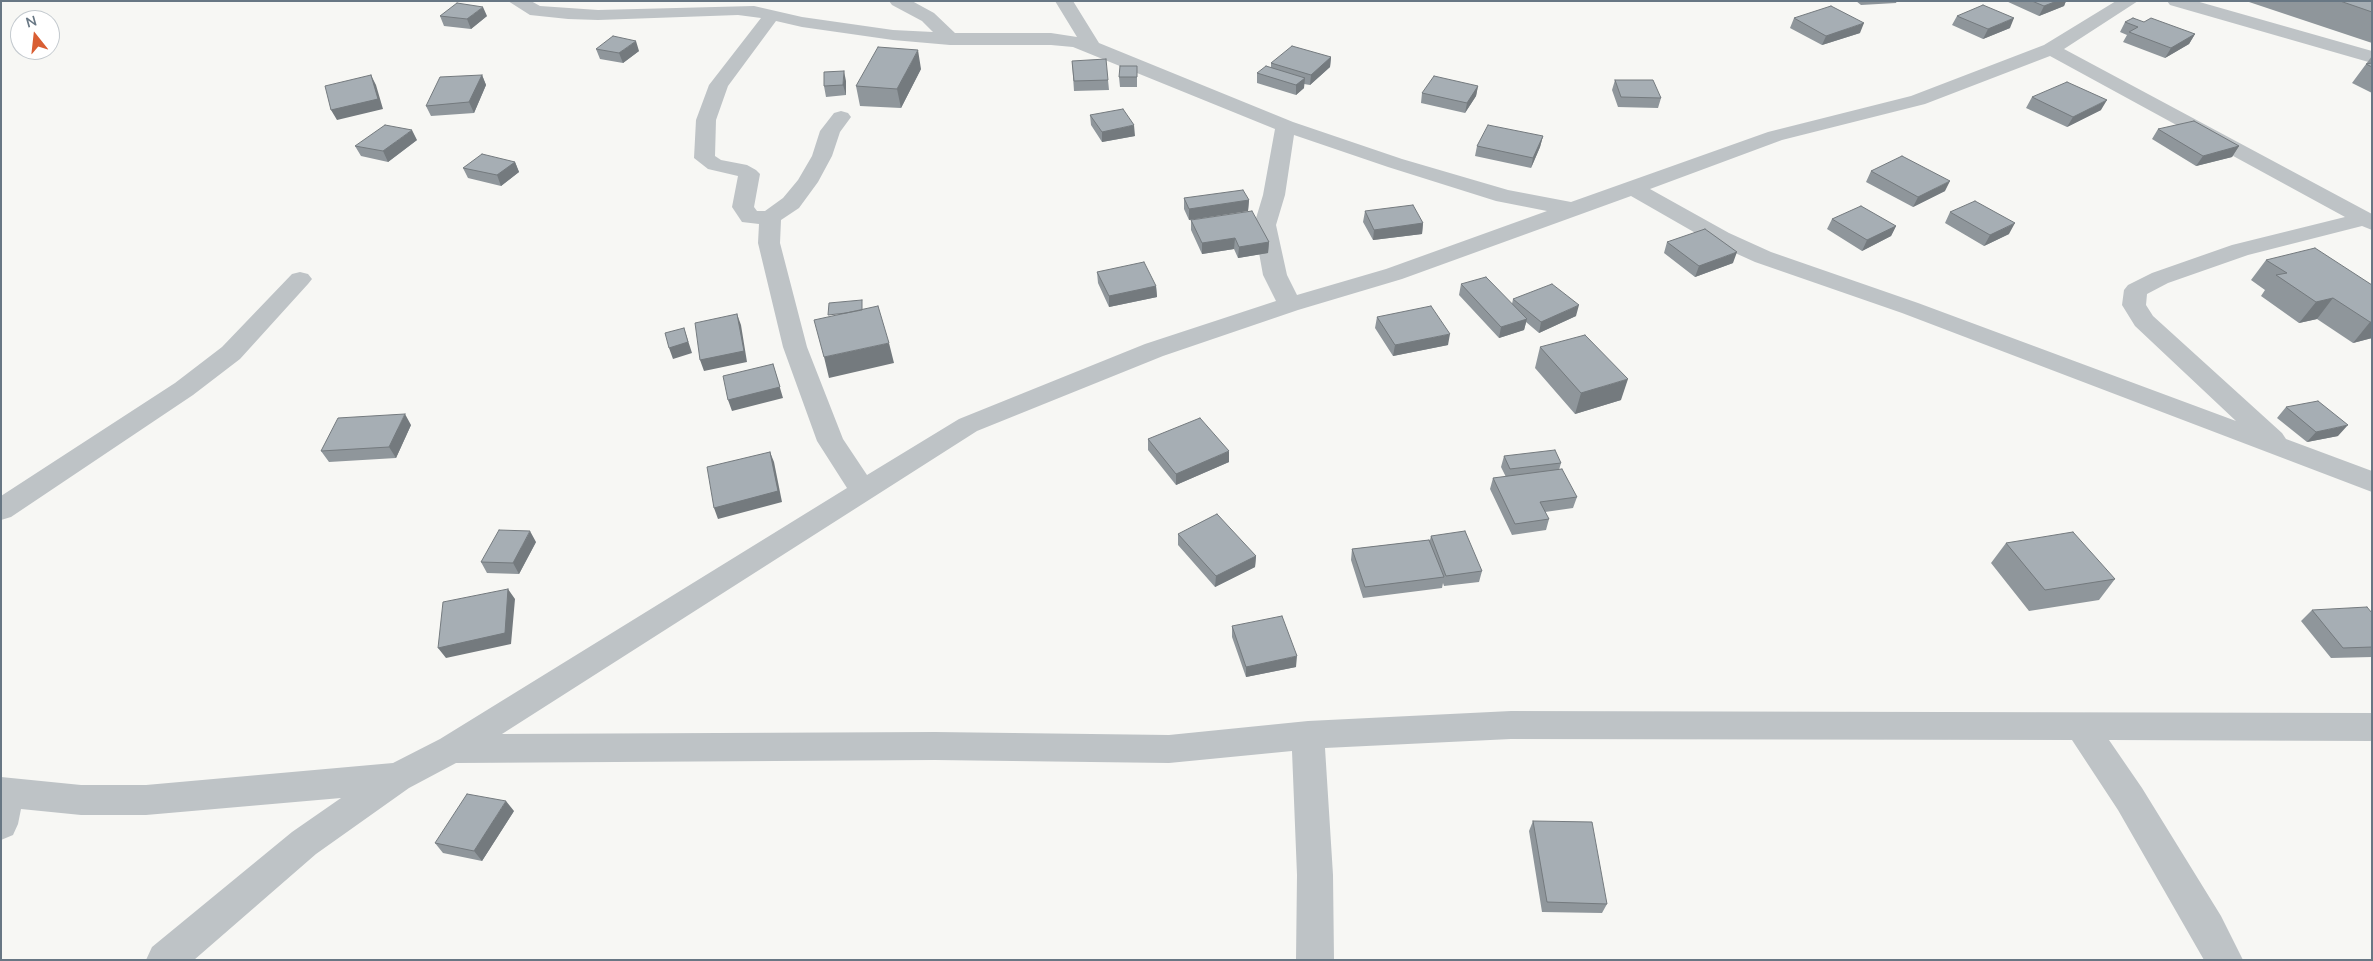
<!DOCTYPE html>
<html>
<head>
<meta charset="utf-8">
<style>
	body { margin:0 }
	#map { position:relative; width:2373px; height:961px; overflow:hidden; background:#f7f7f4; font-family:Mulish,sans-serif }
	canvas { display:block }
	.frame { position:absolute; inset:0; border:2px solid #687784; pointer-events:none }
	.north { position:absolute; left:10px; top:10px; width:50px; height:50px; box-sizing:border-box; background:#fff; border:1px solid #c3c9ce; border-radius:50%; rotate:344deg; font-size:14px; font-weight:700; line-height:20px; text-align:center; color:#687784 }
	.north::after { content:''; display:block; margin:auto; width:18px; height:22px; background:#d95e33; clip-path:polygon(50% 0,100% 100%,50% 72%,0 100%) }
</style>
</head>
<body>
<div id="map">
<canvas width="2373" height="961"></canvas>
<div class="frame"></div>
<div class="north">N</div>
</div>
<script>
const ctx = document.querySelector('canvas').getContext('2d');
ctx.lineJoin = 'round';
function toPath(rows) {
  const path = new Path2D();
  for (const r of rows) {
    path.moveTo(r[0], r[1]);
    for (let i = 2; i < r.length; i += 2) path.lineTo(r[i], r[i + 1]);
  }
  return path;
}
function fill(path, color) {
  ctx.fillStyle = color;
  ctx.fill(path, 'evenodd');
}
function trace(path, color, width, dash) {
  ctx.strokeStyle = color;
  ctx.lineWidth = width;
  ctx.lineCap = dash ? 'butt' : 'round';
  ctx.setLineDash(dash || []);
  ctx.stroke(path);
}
fill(toPath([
	[508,1,531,1,540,6,598,10,754,6,802,17,893,30,933,32,922,21,892,5,889,1,912,1,934,13,955,33,1051,33,1077,37,1055,1,1073,1,1099,43,1293,122,1402,159,1508,190,1571,202,1768,132,1911,96,2044,45,2116,1,2138,1,2064,49,2372,214,2372,230,2362,226,2248,255,2168,283,2147,294,2146,305,2153,316,2282,433,2286,439,2372,471,2372,492,1902,313,1755,262,1713,243,1631,196,1402,279,1298,310,1163,356,977,431,502,734,935,732,1169,735,1308,721,1511,711,2372,713,2372,741,2109,740,2142,788,2221,916,2243,960,2204,960,2118,810,2072,740,1511,739,1325,748,1333,875,1334,960,1296,960,1297,875,1292,751,1169,763,935,760,456,763,409,788,316,854,194,960,146,960,152,947,292,832,341,798,146,815,81,815,21,809,18,824,13,835,1,840,1,777,81,785,146,785,393,763,440,739,847,488,817,441,783,347,758,243,759,224,742,222,732,207,738,176,708,169,694,158,696,120,709,85,761,18,738,15,598,20,568,19,530,15,508,1],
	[776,21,802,27,893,40,950,45,1051,45,1073,47,1275,129,1263,195,1254,225,1263,275,1276,301,1145,344,959,419,867,475,843,439,807,347,780,243,781,220,799,208,818,182,832,156,840,132,851,117,848,113,841,111,834,113,820,131,812,156,798,180,783,198,765,211,757,211,754,207,760,174,756,170,747,165,721,160,715,156,716,120,728,86,776,21],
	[2050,56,2345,217,2232,245,2152,273,2128,285,2124,290,2122,305,2135,326,2236,421,1918,303,1771,252,1729,233,1650,189,1782,140,1925,104,2050,56],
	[1294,135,1388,167,1496,201,1547,211,1386,269,1297,295,1287,275,1276,225,1285,195,1294,135],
	[2167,1,2196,1,2372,51,2372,63,2170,5,2167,1],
	[300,272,308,274,312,279,308,284,240,359,193,395,11,517,1,520,1,496,175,383,222,347,292,274,300,272]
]), '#bec3c6');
fill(toPath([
	[1856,1,1897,1,1896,3,1861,5],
	[2006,1,2066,1,2064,6,2039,16],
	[2246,1,2372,1,2372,43],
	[440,16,487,16,471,29,444,26],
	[1957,16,2010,28,1983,39,1952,25],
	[1794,18,1860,33,1822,45,1790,28],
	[2125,22,2144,22,2195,34,2189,44,2165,58,2123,42,2127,35,2120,32],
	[596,49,639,51,623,63,600,59],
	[2372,56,2372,93,2352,83],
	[1331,57,1330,67,1310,85,1304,84,1304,88,1296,95,1257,83,1257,73,1271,67,1271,63],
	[1072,61,1108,80,1109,90,1074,91],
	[1137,66,1137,87,1120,87,1119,77],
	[921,69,901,108,860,106,856,86],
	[482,75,486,85,474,113,431,116,426,106],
	[1615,80,1661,98,1658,108,1618,107,1612,90],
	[846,81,846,95,826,97,824,86],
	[1478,86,1476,96,1465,113,1421,103,1422,93],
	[2032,97,2101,110,2067,127,2026,108],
	[1090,115,1135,136,1102,142,1091,125],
	[2158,129,2239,146,2232,157,2196,166,2152,139],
	[1543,136,1540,147,1531,168,1475,156,1477,146],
	[417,140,388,162,361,156,355,146],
	[515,162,519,172,501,186,468,178,463,168],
	[1871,171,1945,191,1913,207,1866,182],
	[1184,198,1249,200,1248,211,1189,220,1184,209],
	[1365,211,1423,223,1422,234,1373,240,1363,222],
	[1950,212,2009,234,1984,246,1945,223],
	[1832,219,1896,226,1891,236,1862,251,1827,229],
	[1191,220,1269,242,1268,253,1238,258,1234,249,1202,254,1191,230],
	[1667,242,1733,263,1695,277,1664,253],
	[2266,260,2372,285,2372,338,2353,343,2317,319,2299,323,2261,296,2265,290,2251,280],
	[1097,272,1156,286,1157,297,1109,307,1098,283],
	[1461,284,1512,304,1513,299,1576,316,1539,333,1526,322,1524,330,1499,338,1459,295],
	[1377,317,1448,345,1393,356,1375,328],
	[1540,347,1621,400,1575,414,1535,368],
	[2286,407,2338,436,2307,442,2277,418],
	[411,425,396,458,329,462,321,451],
	[1148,439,1229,462,1176,485,1148,450],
	[1504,456,1561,463,1559,470,1577,497,1573,508,1545,512,1549,519,1546,530,1512,535,1490,489,1493,478,1506,477,1501,467],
	[1178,534,1256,556,1255,567,1215,587,1178,545],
	[1431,536,1482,571,1479,582,1444,586,1443,583,1442,588,1363,598,1351,560,1352,549,1430,540],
	[536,542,519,574,487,573,481,562],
	[2006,543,2115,579,2099,600,2029,611,1991,563],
	[2312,610,2372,613,2372,657,2331,658,2301,621],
	[1232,626,1296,667,1246,677,1232,637],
	[514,811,482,861,443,853,435,843],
	[1533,821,1607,904,1602,913,1542,912,1529,831]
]), '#8f969b');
fill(toPath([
	[2057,1,2066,1,2064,6,2039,16,2044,6],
	[483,7,487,16,471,29,467,19],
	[2014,18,2010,28,1983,39,1988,29],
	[1864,23,1860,33,1822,45,1826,36],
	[2195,34,2189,44,2165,58,2171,48],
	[636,41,639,51,623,63,619,53],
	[918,50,921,69,901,108,897,89],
	[1331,57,1330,67,1310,85,1311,75],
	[844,71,846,81,846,95,843,85],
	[371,75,376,85,383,109,337,120,331,110],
	[482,75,486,85,474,113,469,102],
	[1305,78,1304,88,1296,95,1296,85],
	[1478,86,1476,96,1465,113,1467,103],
	[2107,100,2101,110,2067,127,2073,117],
	[1134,125,1135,136,1102,142,1102,132],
	[412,130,417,140,388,162,383,151],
	[1543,136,1540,147,1531,168,1533,158],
	[2239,146,2232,157,2196,166,2203,156],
	[515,162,519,172,501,186,497,175],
	[1950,181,1945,191,1913,207,1918,197],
	[1249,200,1248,211,1189,220,1189,209],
	[1423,223,1422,234,1373,240,1374,230],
	[2015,223,2009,234,1984,246,1990,235],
	[1896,226,1891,236,1862,251,1867,240],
	[1235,238,1234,249,1202,254,1202,243],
	[1269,242,1268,253,1238,258,1239,247],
	[1737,252,1733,263,1695,277,1699,266],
	[1156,286,1157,297,1109,307,1109,296],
	[2333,298,2317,319,2299,323,2316,302],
	[1579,305,1576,316,1539,333,1541,322],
	[737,314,741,325,747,362,704,371,700,360],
	[1527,319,1524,330,1499,338,1501,327],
	[2370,322,2372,322,2372,338,2353,343],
	[684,328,692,353,673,359,669,348],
	[1450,334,1448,345,1393,356,1395,345],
	[889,343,894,363,829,378,824,357],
	[773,364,783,398,732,411,728,400],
	[1628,379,1621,400,1575,414,1581,393],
	[405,414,411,425,396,458,389,447],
	[2348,425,2338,436,2307,442,2316,432],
	[1229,451,1229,462,1176,485,1176,474],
	[770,452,774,462,782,502,718,519,714,508],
	[530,531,536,542,519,574,513,563],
	[1256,556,1255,567,1215,587,1216,576],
	[508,589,515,599,511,644,446,658,438,648],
	[1297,656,1296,667,1246,677,1246,667],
	[506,801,514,811,482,861,474,851]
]), '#747a7e');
const building = toPath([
	[2032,1,2057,1,2044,6,2032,1],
	[2340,1,2372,1,2372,12,2340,1],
	[457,3,483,7,467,19,440,16,457,3],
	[1983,5,2014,18,1988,29,1957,16,1983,5],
	[1831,6,1864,23,1826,36,1794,18,1831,6],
	[2133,18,2144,22,2151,18,2195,34,2171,48,2129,32,2138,27,2125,22,2133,18],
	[613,36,636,41,619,53,596,49,613,36],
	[1292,46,1331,57,1311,75,1271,63,1292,46],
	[878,47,918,50,897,89,856,86,878,47],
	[1106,59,1108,80,1074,81,1072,61,1106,59],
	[2372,63,2372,67,2366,64,2372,63],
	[1120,66,1137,66,1137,77,1119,77,1120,66],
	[1266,66,1305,78,1296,85,1257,73,1266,66],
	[844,71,843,85,824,86,824,72,844,71],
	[371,75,378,99,331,110,325,86,371,75],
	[482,75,469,102,426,106,440,77,482,75],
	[1434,76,1478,86,1467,103,1422,93,1434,76],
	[1615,80,1653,80,1661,98,1621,97,1615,80],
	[2067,82,2107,100,2073,117,2032,97,2067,82],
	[1123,109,1134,125,1102,132,1090,115,1123,109],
	[2194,121,2239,146,2203,156,2158,129,2194,121],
	[385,125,412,130,383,151,355,146,385,125],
	[1488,125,1543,136,1533,158,1477,146,1488,125],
	[482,154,515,162,497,175,463,168,482,154],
	[1902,156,1950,181,1918,197,1871,171,1902,156],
	[1243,190,1249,200,1189,209,1184,198,1243,190],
	[1975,201,2015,223,1990,235,1950,212,1975,201],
	[1413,205,1423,223,1374,230,1365,211,1413,205],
	[1861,206,1896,226,1867,240,1832,219,1861,206],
	[1252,211,1269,242,1239,247,1235,238,1202,243,1191,220,1252,211],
	[1705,229,1737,252,1699,266,1667,242,1705,229],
	[2315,248,2372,285,2372,322,2370,322,2333,298,2316,302,2276,275,2287,273,2266,260,2315,248],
	[1144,262,1156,286,1109,296,1097,272,1144,262],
	[1486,277,1527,319,1501,327,1461,284,1486,277],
	[1552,284,1579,305,1541,322,1513,299,1552,284],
	[862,300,862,310,846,313,828,315,829,303,862,300],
	[878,306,889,343,824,357,814,320,878,306],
	[1431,306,1450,334,1395,345,1377,317,1431,306],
	[737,314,744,351,700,360,695,323,737,314],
	[684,328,688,342,669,348,665,333,684,328],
	[1585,335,1628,379,1581,393,1540,347,1585,335],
	[773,364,780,387,728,400,723,376,773,364],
	[2318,401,2348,425,2316,432,2286,407,2318,401],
	[405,414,389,447,321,451,338,418,405,414],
	[1200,418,1229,451,1176,474,1148,439,1200,418],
	[1555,450,1561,463,1510,469,1504,456,1555,450],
	[770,452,778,491,714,508,707,467,770,452],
	[1562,469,1577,497,1540,502,1549,519,1515,524,1493,478,1562,469],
	[1217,514,1256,556,1216,576,1178,534,1217,514],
	[499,530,530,531,513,563,481,562,499,530],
	[1465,531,1482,571,1446,576,1431,536,1465,531],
	[2073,532,2115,579,2045,590,2006,543,2073,532],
	[1429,540,1444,577,1365,587,1352,549,1429,540],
	[508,589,505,633,438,648,443,602,508,589],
	[2367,607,2372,613,2372,647,2343,648,2312,610,2367,607],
	[1282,616,1297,656,1246,667,1232,626,1282,616],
	[467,794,506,801,474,851,435,843,467,794],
	[1533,821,1592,822,1607,904,1547,902,1533,821]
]);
fill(building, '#a6aeb4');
trace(building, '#747a7e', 1);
</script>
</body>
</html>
